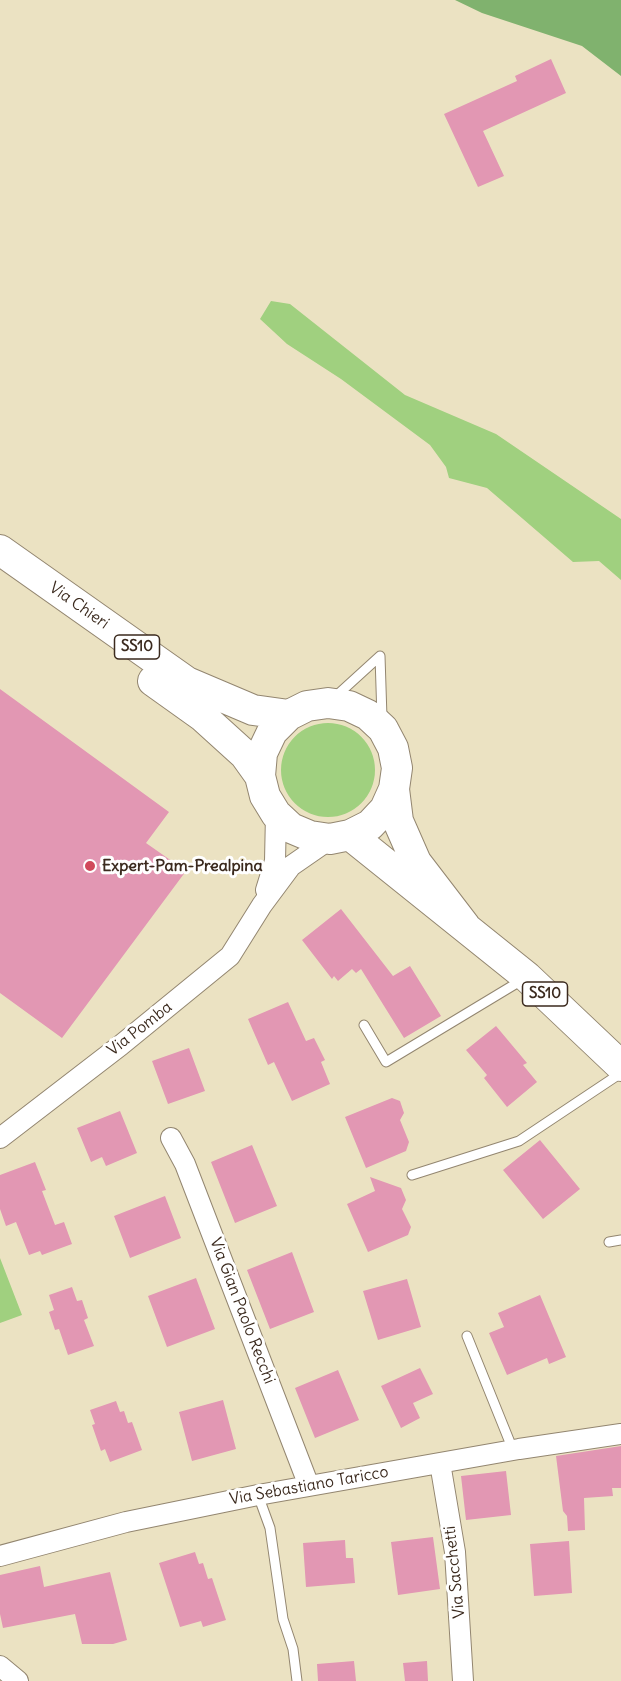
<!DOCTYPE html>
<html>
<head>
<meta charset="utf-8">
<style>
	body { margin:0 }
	canvas { display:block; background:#ebe2c2 }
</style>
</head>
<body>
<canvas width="621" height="1681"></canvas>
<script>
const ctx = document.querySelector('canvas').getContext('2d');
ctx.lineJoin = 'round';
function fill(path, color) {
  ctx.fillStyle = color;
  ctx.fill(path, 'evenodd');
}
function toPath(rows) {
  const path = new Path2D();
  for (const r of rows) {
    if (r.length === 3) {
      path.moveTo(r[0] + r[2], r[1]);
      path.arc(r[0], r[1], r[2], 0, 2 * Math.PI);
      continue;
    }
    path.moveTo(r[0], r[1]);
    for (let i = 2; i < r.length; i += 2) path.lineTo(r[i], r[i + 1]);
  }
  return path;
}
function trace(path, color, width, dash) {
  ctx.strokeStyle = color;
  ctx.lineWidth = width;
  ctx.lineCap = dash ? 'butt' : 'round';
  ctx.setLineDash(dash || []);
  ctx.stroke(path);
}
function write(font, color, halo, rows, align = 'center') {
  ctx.font = font + ' Delius,sans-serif';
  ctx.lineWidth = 6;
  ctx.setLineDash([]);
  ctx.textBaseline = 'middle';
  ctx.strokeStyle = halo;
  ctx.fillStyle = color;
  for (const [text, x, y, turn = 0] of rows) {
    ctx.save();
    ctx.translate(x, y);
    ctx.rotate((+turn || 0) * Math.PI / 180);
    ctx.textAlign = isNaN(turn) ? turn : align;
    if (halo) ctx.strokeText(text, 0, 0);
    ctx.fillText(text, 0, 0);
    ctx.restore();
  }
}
fill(toPath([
	[271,301,290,304,405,395,496,434,621,519,621,580,599,561,573,562,487,488,449,478,446,467,430,445,341,379,287,344,260,319],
	[328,770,47],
	[0,1258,22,1315,0,1323]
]), '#a0d07f');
fill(toPath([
	[455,0,621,0,621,76,582,46,482,13]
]), '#80b26e');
fill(toPath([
	[551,59,566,93,483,131,504,176,478,187,444,114,517,81,515,76],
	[0,689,169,812,146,843,186,871,62,1038,0,993],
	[341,909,393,976,410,966,441,1016,404,1038,361,969,356,973,352,969,338,981,334,976,332,979,302,940],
	[288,1002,306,1041,314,1038,325,1060,321,1062,330,1084,292,1101,274,1062,268,1065,248,1019],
	[496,1026,527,1063,523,1065,537,1082,507,1107,484,1078,487,1075,466,1050],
	[189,1048,205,1091,168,1104,152,1061],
	[392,1098,400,1101,404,1113,400,1120,409,1142,406,1151,366,1168,345,1117],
	[120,1111,137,1153,106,1166,102,1157,91,1162,77,1128],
	[540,1140,580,1189,543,1219,503,1170],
	[252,1145,277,1206,235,1223,211,1162],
	[35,1162,46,1190,42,1191,55,1225,64,1222,72,1244,42,1255,40,1251,29,1255,16,1222,6,1226,0,1209,0,1175],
	[370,1177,401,1188,406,1200,402,1209,411,1227,408,1235,368,1252,347,1204,375,1191],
	[165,1196,181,1238,130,1258,114,1216],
	[292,1252,314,1312,270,1329,247,1270],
	[196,1278,215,1329,167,1347,148,1296],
	[407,1279,421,1327,378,1340,363,1291],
	[72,1287,77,1301,82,1300,88,1318,84,1320,94,1346,68,1355,59,1329,55,1330,49,1312,54,1310,49,1295],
	[540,1295,566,1357,549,1364,547,1358,507,1375,489,1333,504,1327,498,1313],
	[420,1368,433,1394,413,1403,420,1418,401,1428,381,1386],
	[338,1370,359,1420,315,1438,295,1388],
	[223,1400,236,1449,192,1461,179,1412],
	[116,1401,120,1412,124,1411,128,1423,132,1422,142,1450,110,1462,105,1449,101,1451,92,1425,95,1424,90,1410],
	[621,1446,621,1488,612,1488,613,1496,584,1498,585,1530,568,1531,567,1516,563,1511,556,1456],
	[506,1471,511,1515,466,1520,461,1476],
	[433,1537,440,1589,398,1595,391,1542],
	[345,1540,346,1558,353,1558,355,1583,306,1587,303,1543],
	[569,1541,572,1593,534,1596,530,1544],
	[195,1552,199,1564,203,1563,208,1579,212,1578,226,1620,203,1627,201,1621,180,1627,159,1563],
	[40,1566,44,1587,110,1572,127,1640,113,1644,82,1644,75,1614,3,1628,0,1614,0,1575],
	[354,1661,356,1681,318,1681,317,1664],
	[427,1661,428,1681,405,1681,403,1663]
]), '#e297b3');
const lane = toPath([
	[380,656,382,718],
	[335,697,380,656],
	[364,1025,386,1062,522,980],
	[412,1175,519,1141,621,1073],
	[609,1242,621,1240],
	[467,1336,513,1450],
	[258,1495,270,1528,283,1619,293,1649,297,1681]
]);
const street = toPath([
	[266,890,275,861,276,814],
	[0,1138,121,1045,230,956,262,905,291,866,330,839],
	[171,1138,185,1164,309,1486],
	[440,1463,455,1552,463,1681],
	[0,1556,126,1522,258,1495,519,1449,621,1434],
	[0,1666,18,1681]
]);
const primary = toPath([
	[0,550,187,682,253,710,289,715],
	[153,681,202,716,245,755,260,776],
	[394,789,385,809,370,825,350,835,330,839,310,836,291,828,276,814,265,796,260,776,262,753,272,732,289,715,307,706,328,703,349,706,368,715,383,729,393,748,397,768,394,789,398,821,416,862,465,926],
	[350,835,527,977,621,1066]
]);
trace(lane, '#938670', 11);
trace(street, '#938670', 22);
trace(primary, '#938670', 32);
trace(lane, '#fff', 9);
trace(street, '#fff', 20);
trace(primary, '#fff', 30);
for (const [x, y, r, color] of [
	[90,866,6,"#d1495b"]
]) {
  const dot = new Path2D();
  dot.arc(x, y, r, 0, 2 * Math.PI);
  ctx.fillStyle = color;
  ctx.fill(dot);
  trace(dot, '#fff', 2);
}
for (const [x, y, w] of [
	[137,647,45],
	[545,994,45]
]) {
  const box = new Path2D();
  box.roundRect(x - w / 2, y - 12, w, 24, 4.5);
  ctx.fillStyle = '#fff';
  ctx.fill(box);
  trace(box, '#3b2a1e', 1.5);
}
write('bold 15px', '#3b2a1e', null, [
	["SS10",137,647],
	["SS10",545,994]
]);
write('16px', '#3b2a1e', '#fff', [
	["Via Chieri",79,606,35],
	["Via Pomba",140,1029,-38],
	["Via Gian Paolo Recchi",242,1311,69],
	["Via Sebastiano Taricco",309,1486,-10],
	["Via Sacchetti",455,1572,-96]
]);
write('bold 16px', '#3b2a1e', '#fff', [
	["Expert-Pam-Prealpina",102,866]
], 'left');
</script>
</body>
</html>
